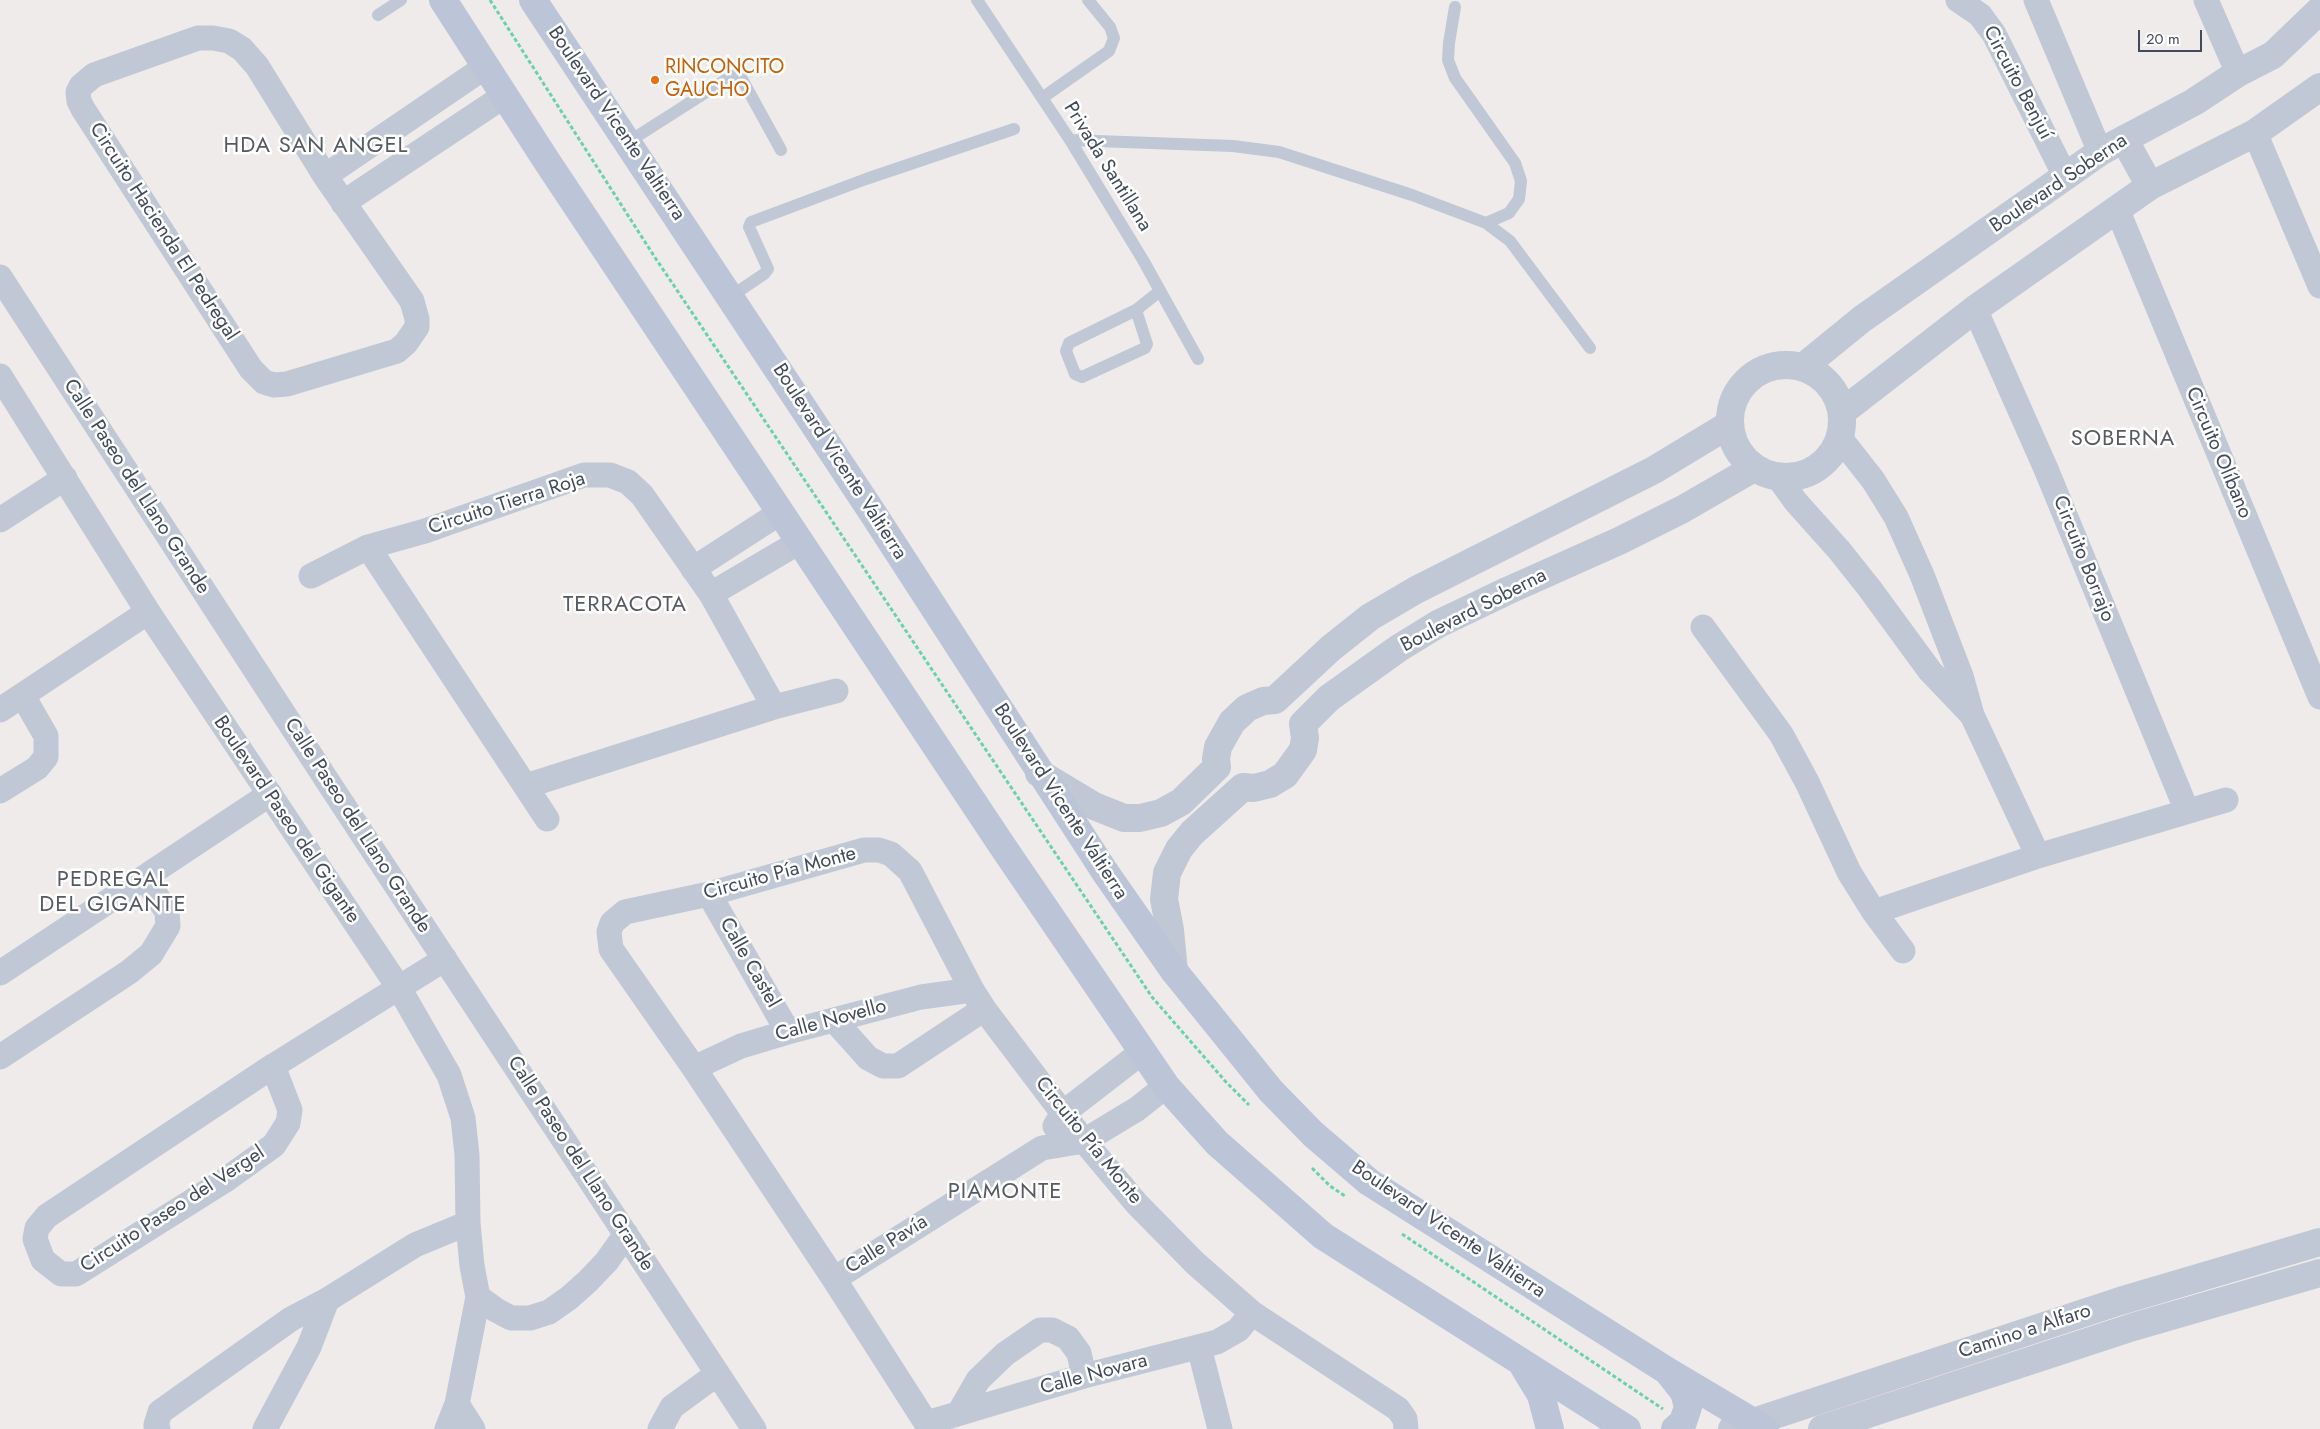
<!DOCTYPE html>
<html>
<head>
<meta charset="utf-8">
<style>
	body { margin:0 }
	#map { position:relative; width:2320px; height:1429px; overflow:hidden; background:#eeebea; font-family:Jost,sans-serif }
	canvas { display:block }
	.scale { position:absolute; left:2138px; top:30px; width:64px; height:22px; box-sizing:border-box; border:2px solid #424b5a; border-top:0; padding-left:6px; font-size:15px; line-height:18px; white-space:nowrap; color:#424b5a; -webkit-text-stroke:4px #fff; paint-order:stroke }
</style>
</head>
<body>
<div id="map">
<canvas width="2320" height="1429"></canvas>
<div class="scale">20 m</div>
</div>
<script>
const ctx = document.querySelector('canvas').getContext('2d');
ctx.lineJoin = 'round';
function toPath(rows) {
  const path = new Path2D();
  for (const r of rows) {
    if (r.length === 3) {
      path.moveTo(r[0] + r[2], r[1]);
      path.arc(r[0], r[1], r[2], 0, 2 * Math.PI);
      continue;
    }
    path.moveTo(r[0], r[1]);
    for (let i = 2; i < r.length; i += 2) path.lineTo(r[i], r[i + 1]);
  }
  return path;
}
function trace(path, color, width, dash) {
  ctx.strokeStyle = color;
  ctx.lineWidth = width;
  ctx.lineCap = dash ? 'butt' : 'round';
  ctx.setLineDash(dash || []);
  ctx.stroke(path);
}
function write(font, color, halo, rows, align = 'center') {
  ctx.font = font + ' Jost,sans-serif';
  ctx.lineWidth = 5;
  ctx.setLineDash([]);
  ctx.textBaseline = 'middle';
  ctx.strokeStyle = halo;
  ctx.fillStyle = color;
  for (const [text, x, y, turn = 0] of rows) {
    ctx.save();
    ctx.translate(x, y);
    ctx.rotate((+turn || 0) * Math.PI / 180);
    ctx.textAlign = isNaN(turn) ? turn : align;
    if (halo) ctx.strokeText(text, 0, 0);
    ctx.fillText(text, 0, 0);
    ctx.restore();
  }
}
trace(toPath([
	[490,0,654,256,1152,997,1226,1082,1249,1105],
	[1312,1168,1330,1186,1345,1196],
	[1402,1234,1663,1409]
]), '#69d2ad', 3, [4, 2.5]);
trace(toPath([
	[977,0,1070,140,1143,260,1198,359],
	[1455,7,1449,43,1448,60,1455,78,1515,163,1521,181,1519,199,1509,213,1486,223],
	[378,15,401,0],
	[1042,98,1109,51,1114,38,1110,27,1088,0],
	[1070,140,1233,146,1279,152,1412,195,1486,223,1510,241,1590,348],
	[628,142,738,72,781,150],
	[730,297,764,274,768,269,749,227,751,222,866,179,1014,129],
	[1136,310,1147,344,1145,348,1082,377,1075,374,1066,351,1069,343,1136,310,1160,291]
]), '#bfc8d4', 12);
trace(toPath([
	[1958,0,1980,15,1994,34,2065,176],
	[2036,0,2100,152],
	[2206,0,2238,73],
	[198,38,213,38,229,41,242,49,257,66,325,176,412,301,417,319,417,327,406,343,397,351,287,384,274,385,264,382,251,369,83,109,79,101,78,92,81,86,94,75,198,38],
	[2255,133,2320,286],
	[325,176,485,67],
	[343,203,504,96],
	[2117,209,2320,697],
	[0,277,330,785,754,1429],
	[1975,309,2046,469,2187,811],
	[0,376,148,612,399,988,449,1075,463,1118,467,1155,468,1223,472,1266,478,1297,457,1404,447,1429],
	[1840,438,1873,480,1896,517,1922,575,1961,676,1972,715,2038,856],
	[1778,477,1796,502,1839,550,1870,589,1930,671,1970,713],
	[0,520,65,478],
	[368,547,547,819],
	[693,569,781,512],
	[311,576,368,547,425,531,584,475,610,475,628,482,642,495,711,594,774,707],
	[711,594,801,541],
	[1703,627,1781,734,1807,782,1849,872,1874,912,1903,951],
	[0,710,148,612],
	[526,786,774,707,836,691],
	[0,791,37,768,46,757,46,736,23,696],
	[709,894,788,1032],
	[1874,912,2038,856,2226,800],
	[0,973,270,794],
	[834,1020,868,1058,883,1066,898,1066,984,1009],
	[0,1057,129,972,151,954,168,926,167,912,145,878],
	[273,1066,290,1110,288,1123,274,1145,224,1181,76,1274,61,1274,43,1260,35,1239,37,1228,47,1216,273,1066,445,959],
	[694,1068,741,1046,788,1032,921,997,972,990],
	[1055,1126,1063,1113,1142,1052],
	[834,1279,1042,1148,1084,1141,1137,1109,1166,1086],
	[478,1297,496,1310,511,1318,530,1318,549,1312,569,1298,588,1281,607,1261,626,1234],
	[1199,1347,1220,1429],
	[457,1404,473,1429],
	[959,1413,978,1380,1005,1354,1040,1330,1052,1330,1068,1338,1079,1353,1084,1376],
	[927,1423,1084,1376,1217,1342,1238,1330,1252,1313],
	[158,1429,156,1425,160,1412,291,1319,327,1300,415,1245,468,1223],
	[265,1429,309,1347,327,1300],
	[660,1429,672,1407,717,1374],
	[930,1429,834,1279,694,1068,611,949,609,932,612,923,625,912,709,894,864,850,879,850,891,854,910,871,972,990,984,1009,1084,1141,1137,1204,1195,1263,1252,1313,1398,1409,1405,1419,1406,1429]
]), '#bfc8d4', 25);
trace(toPath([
	[2124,139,2150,186],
	[1786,421,56],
	[1803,367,1862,319,2100,152,2194,102,2238,73,2273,55,2320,10],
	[1842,412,1975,309,2150,186,2255,133,2320,87],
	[1039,773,1094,806,1124,818,1140,818,1161,813,1181,802,1217,767,1216,759,1218,747,1232,722,1247,708,1263,701,1275,700,1331,648,1370,617,1416,590,1654,470,1730,424],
	[1174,971,1170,930,1164,899,1167,873,1179,849,1192,833,1243,787,1254,788,1270,784,1285,775,1303,750,1305,738,1303,724,1329,698,1399,648,1438,624,1507,591,1619,541,1683,509,1754,468],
	[1732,1429,2120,1301,2320,1242],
	[1822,1429,2133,1327,2320,1273]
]), '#bfc8d4', 28);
trace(toPath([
	[443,0,546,160,1003,847,1166,1086,1217,1143,1323,1236,1627,1429],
	[533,0,874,515,1105,872,1174,971,1271,1091,1313,1134,1369,1182,1669,1372,1765,1429],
	[1524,1367,1541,1395,1550,1429],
	[1669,1373,1684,1392,1688,1407,1683,1422,1675,1429]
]), '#bbc5d7', 28);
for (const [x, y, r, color] of [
	[655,80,5,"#e8710a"]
]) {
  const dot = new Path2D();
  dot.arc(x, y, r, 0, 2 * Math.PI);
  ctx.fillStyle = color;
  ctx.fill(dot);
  trace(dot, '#fff', 2);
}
write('20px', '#c56008', '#fff', [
	["RINCONCITO",665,68],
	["GAUCHO",665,91]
], 'left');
write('20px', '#424b5a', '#fff', [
	["Circuito Benjuí",2017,83,62],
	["Boulevard Vicente Valtierra",616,124,56],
	["Privada Santillana",1107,167,58],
	["Boulevard Soberna",2059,184,-34],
	["Circuito Hacienda El Pedregal",163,232,57],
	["Circuito Olíbano",2218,453,67],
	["Boulevard Vicente Valtierra",839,462,57],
	["Calle Paseo del Llano Grande",136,487,57],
	["Circuito Tierra Roja",507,504,-18],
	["Circuito Borrajo",2083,559,68],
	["Boulevard Soberna",1474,611,-27],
	["Boulevard Vicente Valtierra",1060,802,57],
	["Boulevard Paseo del Gigante",286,820,56],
	["Calle Paseo del Llano Grande",357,826,57],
	["Circuito Pía Monte",780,874,-15],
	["Calle Castel",749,963,60],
	["Calle Novello",831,1021,-15],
	["Circuito Pía Monte",1088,1141,51],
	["Calle Paseo del Llano Grande",580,1164,57],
	["Circuito Paseo del Vergel",173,1210,-33],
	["Boulevard Vicente Valtierra",1448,1230,34],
	["Calle Pavía",887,1245,-32],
	["Camino a Alfaro",2025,1332,-18],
	["Calle Novara",1094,1375,-15]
]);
ctx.letterSpacing = '1px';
write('22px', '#575a61', '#fff', [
	["HDA SAN ANGEL",316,147],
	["SOBERNA",2123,440],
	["TERRACOTA",625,606],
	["PEDREGAL",113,881],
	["DEL GIGANTE",113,906],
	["PIAMONTE",1005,1193]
]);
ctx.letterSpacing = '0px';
</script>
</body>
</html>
